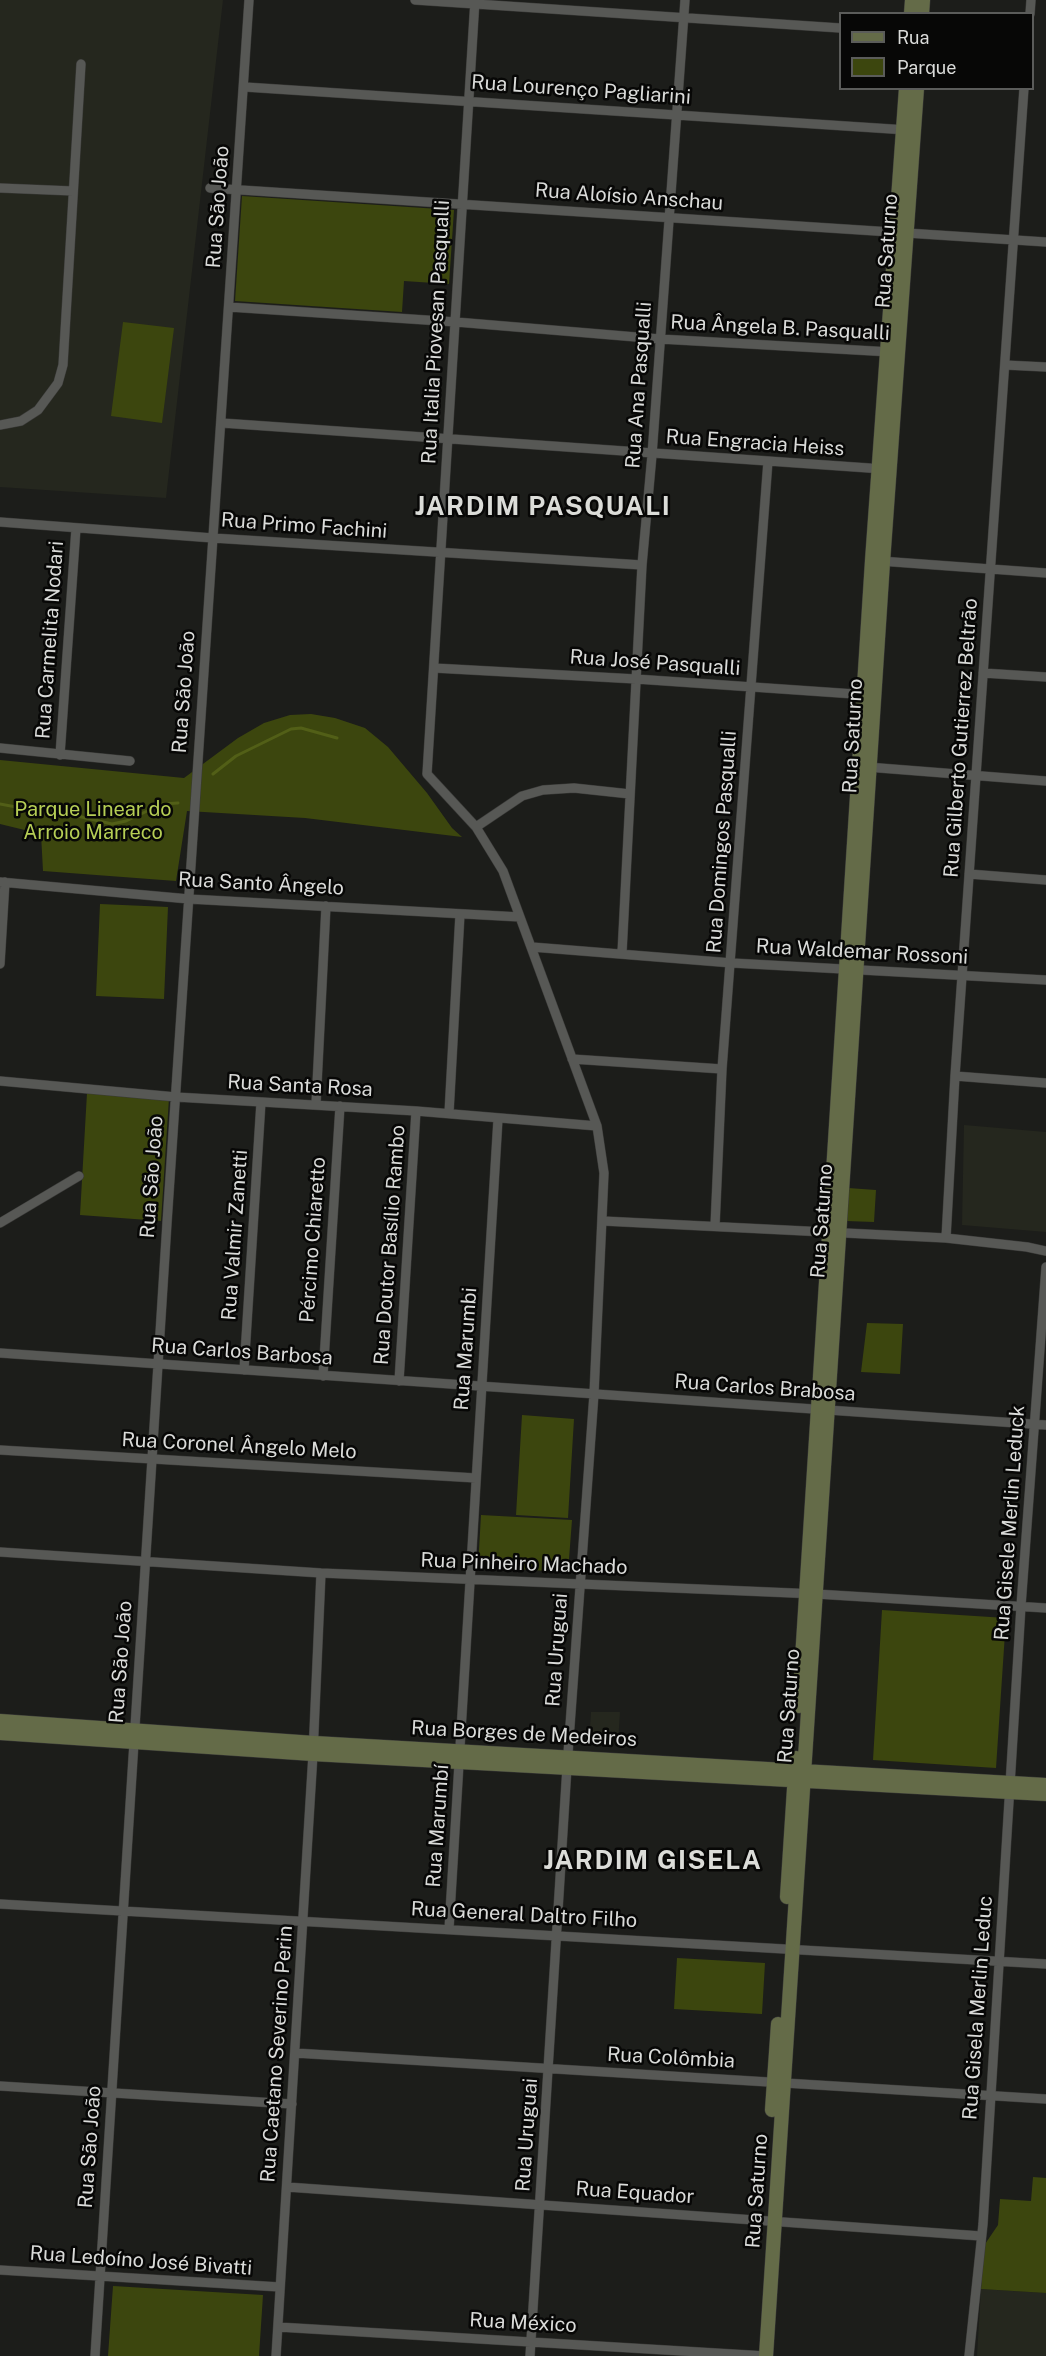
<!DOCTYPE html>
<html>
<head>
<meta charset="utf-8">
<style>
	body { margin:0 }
	#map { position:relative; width:1046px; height:2356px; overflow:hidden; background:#1c1d1a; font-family:"Public Sans",sans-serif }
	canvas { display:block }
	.legend { position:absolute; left:839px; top:12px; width:195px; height:78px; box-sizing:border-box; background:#070706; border:2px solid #5b5c5a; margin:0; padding:8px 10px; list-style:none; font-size:18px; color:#dadbd9 }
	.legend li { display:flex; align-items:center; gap:12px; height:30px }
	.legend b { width:30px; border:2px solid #5b5c5a }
</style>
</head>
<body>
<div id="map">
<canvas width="1046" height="2356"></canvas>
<ul class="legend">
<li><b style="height:8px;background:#646b48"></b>Rua</li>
<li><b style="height:16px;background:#3c460e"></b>Parque</li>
</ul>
</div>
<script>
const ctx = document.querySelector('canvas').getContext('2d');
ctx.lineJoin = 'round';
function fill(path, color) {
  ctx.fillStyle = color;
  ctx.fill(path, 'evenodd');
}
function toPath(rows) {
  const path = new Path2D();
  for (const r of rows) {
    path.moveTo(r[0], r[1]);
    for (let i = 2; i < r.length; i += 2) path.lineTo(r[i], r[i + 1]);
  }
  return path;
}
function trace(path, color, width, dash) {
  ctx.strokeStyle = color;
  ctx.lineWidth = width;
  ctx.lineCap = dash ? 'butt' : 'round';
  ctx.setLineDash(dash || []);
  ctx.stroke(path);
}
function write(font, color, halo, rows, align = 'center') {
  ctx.font = font + ' "Public Sans",sans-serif';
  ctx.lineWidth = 5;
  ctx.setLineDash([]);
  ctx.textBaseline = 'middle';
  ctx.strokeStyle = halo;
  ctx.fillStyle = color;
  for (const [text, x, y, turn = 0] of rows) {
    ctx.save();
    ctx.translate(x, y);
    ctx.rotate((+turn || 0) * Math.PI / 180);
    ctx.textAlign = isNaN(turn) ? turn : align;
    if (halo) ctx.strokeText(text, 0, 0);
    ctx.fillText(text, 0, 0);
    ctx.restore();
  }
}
fill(toPath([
	[0,0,223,0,166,498,0,487],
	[964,1125,1046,1132,1046,1232,962,1225],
	[591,1712,620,1712,618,1744,589,1743],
	[981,2289,1046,2293,1046,2356,977,2356]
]), '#25271e');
fill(toPath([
	[242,196,454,210,449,284,404,281,402,312,235,301],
	[123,322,174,328,162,423,111,416],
	[311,714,335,718,365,728,388,747,427,793,452,828,462,837,305,818,187,811,176,881,43,871,41,834,0,824,0,760,184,778,238,738,264,723,290,715],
	[100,904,168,907,164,999,96,996],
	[87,1093,169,1098,161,1221,80,1215],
	[848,1188,876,1190,874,1222,846,1221],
	[867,1323,903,1324,900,1374,861,1372],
	[522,1415,574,1419,568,1518,516,1515],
	[481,1515,572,1520,568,1572,478,1567],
	[882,1610,1006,1618,996,1768,873,1760],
	[677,1958,765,1963,762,2014,674,2009],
	[1033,2177,1046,2178,1046,2293,981,2289,983,2247,998,2225,1000,2199,1031,2201],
	[113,2286,263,2295,259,2356,108,2356]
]), '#3c460e');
trace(toPath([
	[213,774,236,756,291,729,301,728,337,738],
	[0,804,48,813,73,815,112,824,126,821,162,804,178,803]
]), '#525f17', 3);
const street = toPath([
	[415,0,840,28],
	[475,0,427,774,476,827,503,871,597,1126,604,1173,594,1394,567,1767,530,2356],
	[1030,14,1031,0],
	[245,87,907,130],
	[0,188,73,191],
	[210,188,1046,242],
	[229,307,456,322,660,339,891,352],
	[1005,365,1046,367],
	[222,423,883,469],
	[0,425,21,421,38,410,58,383,63,365,81,64],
	[0,522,213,538,642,565],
	[880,561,1046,573],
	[434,668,636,679,869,695],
	[983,673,1046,677],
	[0,748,130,761],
	[60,755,76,528],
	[867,767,1046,781],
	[476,827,522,796,543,790,574,788,630,794],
	[969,874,1046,880],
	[0,882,189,899,520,917],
	[532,947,732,963,1046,980],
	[622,953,642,565,652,455,685,0],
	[0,964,5,882],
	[572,1059,722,1069],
	[955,1076,1046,1083],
	[0,1081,176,1097,416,1111,597,1126],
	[316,1104,326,906],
	[449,1113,460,914],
	[603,1221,946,1238,1027,1247,1046,1251],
	[0,1223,79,1176],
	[715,1226,722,1069,768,461],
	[946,1238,955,1076,1024,88],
	[0,1353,1046,1425],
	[244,1370,261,1102],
	[323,1376,340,1106],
	[399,1381,416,1111],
	[0,1450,476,1478],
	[0,1552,321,1573,816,1594,1046,1608],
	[0,1904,1046,1964],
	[449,1929,498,1119],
	[295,2053,1046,2099],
	[0,2086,292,2104],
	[287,2187,981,2236],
	[0,2270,280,2287],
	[278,2327,766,2356],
	[95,2356,167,1223,249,0],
	[276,2356,313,1754,321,1573],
	[969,2356,983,2224,1021,1606,1046,1267]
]);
const secondary = toPath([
	[911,14,912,0],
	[922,14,923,0],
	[799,1706,872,561,906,88],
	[0,1721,314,1743,1046,1785],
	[0,1733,313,1754,1046,1794],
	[787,1897,796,1758],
	[772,2110,778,2024],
	[766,2356,883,562,917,88]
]);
trace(street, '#3a3a38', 10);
trace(secondary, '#3a3a38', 15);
trace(street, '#575855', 9);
trace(secondary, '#646b48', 14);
write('20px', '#dadbd9', '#070706', [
	["Rua Lourenço Pagliarini",581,90,4],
	["Rua Aloísio Anschau",629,197,4],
	["Rua São João",218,207,-86],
	["Rua Saturno",887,251,-86],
	["Rua Ângela B. Pasqualli",780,328,3],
	["Rua Italia Piovesan Pasqualli",436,332,-87],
	["Rua Ana Pasqualli",639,385,-86],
	["Rua Engracia Heiss",755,443,4],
	["Rua Primo Fachini",304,526,4],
	["Rua Carmelita Nodari",50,640,-86],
	["Rua José Pasqualli",655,663,4],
	["Rua São João",184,692,-86],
	["Rua Saturno",853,736,-87],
	["Rua Gilberto Gutierrez Beltrão",961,738,-86],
	["Rua Domingos Pasqualli",722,842,-86],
	["Rua Santo Ângelo",261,884,3],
	["Rua Waldemar Rossoni",862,952,3],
	["Rua Santa Rosa",300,1086,3],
	["Rua São João",152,1177,-86],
	["Rua Saturno",822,1221,-86],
	["Rua Valmir Zanetti",235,1235,-86],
	["Pércimo Chiaretto",313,1240,-86],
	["Rua Doutor Basílio Rambo",390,1245,-86],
	["Rua Marumbi",466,1349,-86],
	["Rua Carlos Barbosa",242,1352,4],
	["Rua Carlos Brabosa",765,1388,4],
	["Rua Coronel Ângelo Melo",239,1446,3],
	["Rua Gisele Merlin Leduck",1010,1523,-86],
	["Rua Pinheiro Machado",524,1564,2],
	["Rua Uruguai",557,1650,-86],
	["Rua São João",121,1662,-86],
	["Rua Saturno",789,1706,-86],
	["Rua Borges de Medeiros",524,1734,3],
	["Rua Marumbí",438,1826,-86],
	["Rua General Daltro Filho",524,1915,3],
	["Rua Gisela Merlin Leduc",978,2008,-86],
	["Rua Caetano Severino Perin",277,2054,-86],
	["Rua Colômbia",671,2058,3],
	["Rua Uruguai",527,2135,-86],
	["Rua São João",90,2147,-86],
	["Rua Saturno",757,2191,-86],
	["Rua Equador",635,2193,4],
	["Rua Ledoíno José Bivatti",141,2261,4],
	["Rua México",523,2323,3]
]);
write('20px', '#b6ce55', '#070706', [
	["Parque Linear do",93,810],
	["Arroio Marreco",93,833]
]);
ctx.letterSpacing = '1.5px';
write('bold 26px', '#dbdcd8', '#070706', [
	["JARDIM PASQUALI",543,507],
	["JARDIM GISELA",653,1861]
]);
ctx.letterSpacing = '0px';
</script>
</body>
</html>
